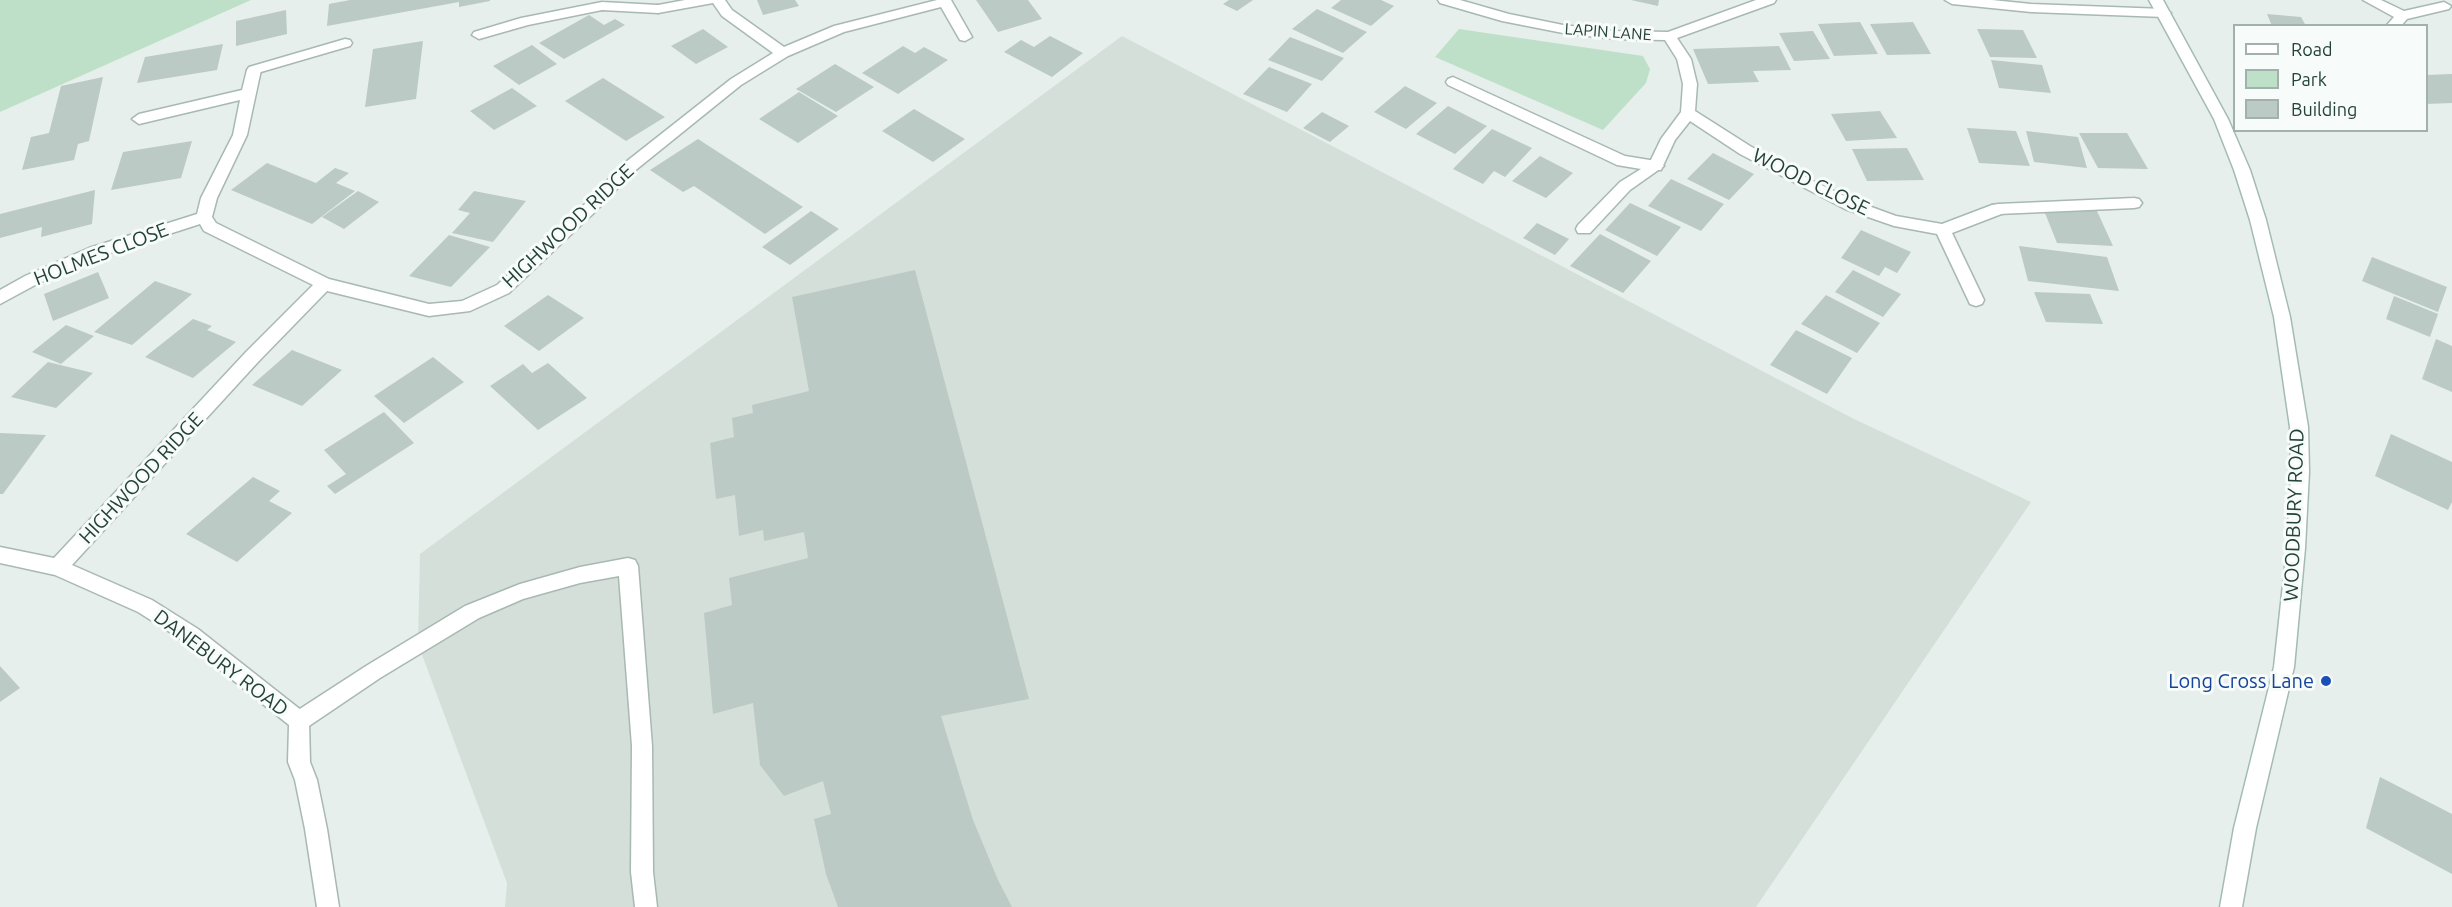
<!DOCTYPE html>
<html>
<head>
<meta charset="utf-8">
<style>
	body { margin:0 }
	#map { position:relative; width:2452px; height:907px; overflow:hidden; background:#e6efeb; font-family:Ubuntu,sans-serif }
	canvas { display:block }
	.legend { position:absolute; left:2233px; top:24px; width:195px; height:108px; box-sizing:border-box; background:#f7fbf9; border:2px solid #a3b1ad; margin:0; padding:8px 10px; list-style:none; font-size:18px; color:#24423a }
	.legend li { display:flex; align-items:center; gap:12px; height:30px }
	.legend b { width:30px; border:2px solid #a3b1ad }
</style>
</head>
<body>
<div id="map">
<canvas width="2452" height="907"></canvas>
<ul class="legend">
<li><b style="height:8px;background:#fff"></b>Road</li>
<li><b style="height:16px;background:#bfe0c8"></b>Park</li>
<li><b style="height:16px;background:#bbcac4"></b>Building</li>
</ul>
</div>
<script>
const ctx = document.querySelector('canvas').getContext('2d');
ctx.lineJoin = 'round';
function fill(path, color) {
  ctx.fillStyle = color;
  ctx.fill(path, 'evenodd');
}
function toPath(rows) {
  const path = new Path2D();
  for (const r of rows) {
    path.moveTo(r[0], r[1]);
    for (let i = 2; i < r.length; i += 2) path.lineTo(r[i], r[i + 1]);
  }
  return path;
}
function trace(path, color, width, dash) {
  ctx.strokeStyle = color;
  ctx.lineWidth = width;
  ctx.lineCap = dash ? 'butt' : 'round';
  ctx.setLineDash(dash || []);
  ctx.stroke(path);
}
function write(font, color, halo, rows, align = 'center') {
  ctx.font = font + ' Ubuntu,sans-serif';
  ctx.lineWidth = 6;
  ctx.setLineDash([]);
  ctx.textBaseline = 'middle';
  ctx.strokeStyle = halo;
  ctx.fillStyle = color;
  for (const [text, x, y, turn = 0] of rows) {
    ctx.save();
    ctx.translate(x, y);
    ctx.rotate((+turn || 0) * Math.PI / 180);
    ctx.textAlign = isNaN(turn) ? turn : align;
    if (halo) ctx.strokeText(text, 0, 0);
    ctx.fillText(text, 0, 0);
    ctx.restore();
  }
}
fill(toPath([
	[1122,36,1854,419,2031,502,1756,907,505,907,507,883,418,644,420,554]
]), '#d4dfda');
fill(toPath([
	[0,0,251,0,0,112],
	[1459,29,1643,56,1650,69,1646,83,1603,130,1435,57]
]), '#bfe0c8');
fill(toPath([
	[350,0,490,0,490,1,459,7,459,2,327,26,329,4],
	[757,0,795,0,799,6,763,15],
	[976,0,1028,0,1042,19,998,32],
	[1229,0,1253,0,1237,11,1223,4],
	[1341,0,1381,0,1394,6,1371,26,1331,8],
	[1631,0,1659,0,1658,6],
	[1317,9,1367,32,1343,53,1292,29],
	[286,10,287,34,236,46,236,21],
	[2267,14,2301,17,2306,26,2272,26],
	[589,15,604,25,615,19,625,25,564,59,539,43],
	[1860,22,1878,54,1834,56,1818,24],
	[1913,22,1931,54,1887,55,1870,24],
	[703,29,728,47,696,64,671,46],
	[1977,29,2023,30,2037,58,1990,57],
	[1813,31,1830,59,1794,61,1779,33],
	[1050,36,1083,53,1052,77,1004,52,1021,40,1034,47],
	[1290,37,1344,58,1322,81,1268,60],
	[423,41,416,99,365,107,373,49],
	[223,44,217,70,137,83,145,57],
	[532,45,557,64,519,85,493,66],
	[903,46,915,53,924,47,948,60,898,94,862,73],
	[1779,46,1791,70,1753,71,1759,82,1708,84,1693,49],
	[1991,60,2042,65,2051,93,1999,88],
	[835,64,874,87,836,112,796,89],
	[1269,67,1312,84,1287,112,1243,94],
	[2452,74,2452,103,2426,104,2426,75],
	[103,77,89,141,78,144,74,160,22,170,31,137,49,133,61,86],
	[603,78,665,117,626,141,565,101],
	[1405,86,1437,103,1406,129,1374,112],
	[512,88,537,106,494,130,470,111],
	[799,92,838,116,798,143,759,119],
	[1448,106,1487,126,1455,154,1416,134],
	[914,109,965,139,933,162,882,131],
	[1880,111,1897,138,1846,141,1831,114],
	[1322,112,1349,126,1330,142,1303,128],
	[1967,128,2016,131,2030,166,1979,163],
	[1492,129,1532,148,1505,177,1494,171,1483,184,1453,169],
	[2026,131,2078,137,2087,168,2034,162],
	[2079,133,2127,133,2148,169,2098,168],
	[698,139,803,207,765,234,694,186,683,192,650,170],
	[192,141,181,178,111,190,123,152],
	[1907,148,1924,180,1867,181,1852,149],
	[1713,153,1754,174,1729,200,1687,179],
	[1540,156,1573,173,1546,198,1512,181],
	[267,163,316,183,335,168,349,173,336,183,355,191,312,224,231,190],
	[1671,179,1724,204,1701,231,1648,206],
	[95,190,92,224,41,237,42,227,0,238,0,214],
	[358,191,379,202,344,229,322,217],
	[474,191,526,201,493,242,452,233,470,213,458,210],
	[1630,203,1681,227,1657,256,1605,230],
	[2043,208,2097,211,2113,246,2057,243],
	[811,211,839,229,790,265,762,247],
	[1537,223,1569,239,1555,255,1523,238],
	[1861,230,1911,252,1897,273,1885,267,1879,276,1841,258],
	[1600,234,1651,261,1623,293,1570,266],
	[449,235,490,247,451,287,409,276],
	[2019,246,2107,257,2119,291,2028,281],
	[2372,257,2447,287,2438,312,2362,281],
	[915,270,1029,699,941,716,973,820,998,880,1012,907,838,907,826,874,814,819,831,814,823,781,784,796,760,765,753,703,713,714,704,613,732,605,729,578,808,558,804,532,764,541,763,530,739,536,735,495,716,499,710,443,734,437,732,418,753,413,752,405,809,391,792,297],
	[1853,270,1901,294,1883,317,1835,292],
	[98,272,109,298,53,321,44,294],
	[155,281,192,294,132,345,94,332],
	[2034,292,2090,294,2103,324,2046,322],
	[548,295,584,318,539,351,504,326],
	[1826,295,1880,323,1857,353,1801,324],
	[2394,296,2438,314,2430,337,2386,319],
	[193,319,212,326,207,330,236,342,193,378,145,357],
	[66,325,94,336,61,364,32,352],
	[1796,330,1852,358,1827,394,1770,365],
	[2436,339,2452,346,2452,392,2422,379],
	[292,350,342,370,302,406,252,385],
	[433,357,464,382,404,423,374,396],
	[48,362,93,373,56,408,11,397],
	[548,363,587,398,538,430,490,386,523,364,532,373],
	[384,412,414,443,335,494,327,486,346,474,324,450],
	[0,433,46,435,3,494,0,494],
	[2391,434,2452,462,2452,502,2448,510,2375,476],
	[253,477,280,491,269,501,292,513,237,562,186,534],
	[0,666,20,688,0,702],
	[2380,777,2452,814,2452,874,2366,828]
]), '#bbcac4');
const lane = toPath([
	[602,2,658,5,665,9,658,13,602,10,528,25,479,39,472,35,474,32,521,18,602,2],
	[345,39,350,40,352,43,350,46,254,74,247,70,249,67,345,39],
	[1453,77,1625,156,1656,161,1664,166,1630,190,1590,233,1578,233,1576,229,1578,225,1620,182,1641,169,1617,165,1448,85,1446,82,1448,79,1453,77],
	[2134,198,2139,199,2142,203,2139,207,2134,208,1998,214,1992,213,1990,209,1992,205,1998,204,2134,198],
	[628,558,635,560,638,566,652,746,653,872,657,907,635,907,631,872,632,746,619,576,580,583,523,599,479,618,380,678,306,728,299,730,292,728,289,721,292,714,366,666,465,606,520,584,580,567,628,558]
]);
const street = toPath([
	[685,0,725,0,732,10,784,47,834,26,937,0,951,0,972,37,965,41,960,40,941,7,844,32,788,56,741,85,632,173,596,211,509,293,470,311,429,316,327,291,258,362,72,565,152,600,198,629,306,714,309,721,310,762,317,780,327,829,339,907,317,907,305,829,295,780,288,762,289,725,184,641,138,612,55,575,0,563,0,547,54,558,246,352,313,285,204,231,200,224,101,256,37,284,0,304,0,290,25,276,89,248,197,214,201,198,233,135,240,100,139,124,132,119,139,114,242,90,247,70,254,66,261,70,247,135,217,198,212,217,216,223,329,279,429,304,462,301,497,285,586,203,622,165,731,79,773,53,722,16,713,3,658,13,651,9,653,6,685,0],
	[1438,0,1460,0,1509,14,1563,25,1614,31,1668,32,1756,0,1776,0,1774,3,1677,38,1691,59,1697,84,1695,111,1750,146,1813,181,1855,201,1896,216,1942,224,1992,205,2004,205,2006,209,2004,213,1952,233,1984,300,1982,304,1976,306,1970,304,1937,234,1894,226,1845,209,1740,154,1690,121,1675,140,1661,170,1651,170,1648,166,1661,139,1681,112,1683,84,1677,59,1665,40,1614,39,1563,33,1502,21,1440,3,1438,0],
	[1945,0,1992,0,2031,4,2164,9,2171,13,2164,17,2031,12,1952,4,1945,0],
	[2363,0,2381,0,2404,11,2444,2,2451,6,2449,9,2407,19,2401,26,2386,26,2394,17,2363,0]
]);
const secondary = toPath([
	[2149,0,2163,0,2228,119,2250,170,2266,220,2290,317,2308,427,2309,472,2305,548,2294,667,2256,828,2242,907,2220,907,2234,828,2274,667,2287,548,2291,472,2290,427,2274,317,2250,220,2234,170,2214,119,2149,0]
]);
trace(lane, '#a8b8b2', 3);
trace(street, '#a8b8b2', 3);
trace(secondary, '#a4bbb3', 3);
fill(lane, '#fff');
fill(street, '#fff');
fill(secondary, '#fff');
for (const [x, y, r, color] of [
	[2326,681,6,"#1a4fb4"]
]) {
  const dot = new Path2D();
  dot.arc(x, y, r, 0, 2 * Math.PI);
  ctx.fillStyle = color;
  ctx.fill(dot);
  trace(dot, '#f7fbf9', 2);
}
write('16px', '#24423a', '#f7fbf9', [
	["LAPIN LANE",1608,32,4]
]);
write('20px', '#24423a', '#f7fbf9', [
	["WOOD CLOSE",1811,182,26],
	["HIGHWOOD RIDGE",568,226,-43],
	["HOLMES CLOSE",101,254,-21],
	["HIGHWOOD RIDGE",141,478,-47],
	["WOODBURY ROAD",2294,515,-88],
	["DANEBURY ROAD",221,663,37]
]);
write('20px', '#164399', '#f7fbf9', [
	["Long Cross Lane",2314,681]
], 'right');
</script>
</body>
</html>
